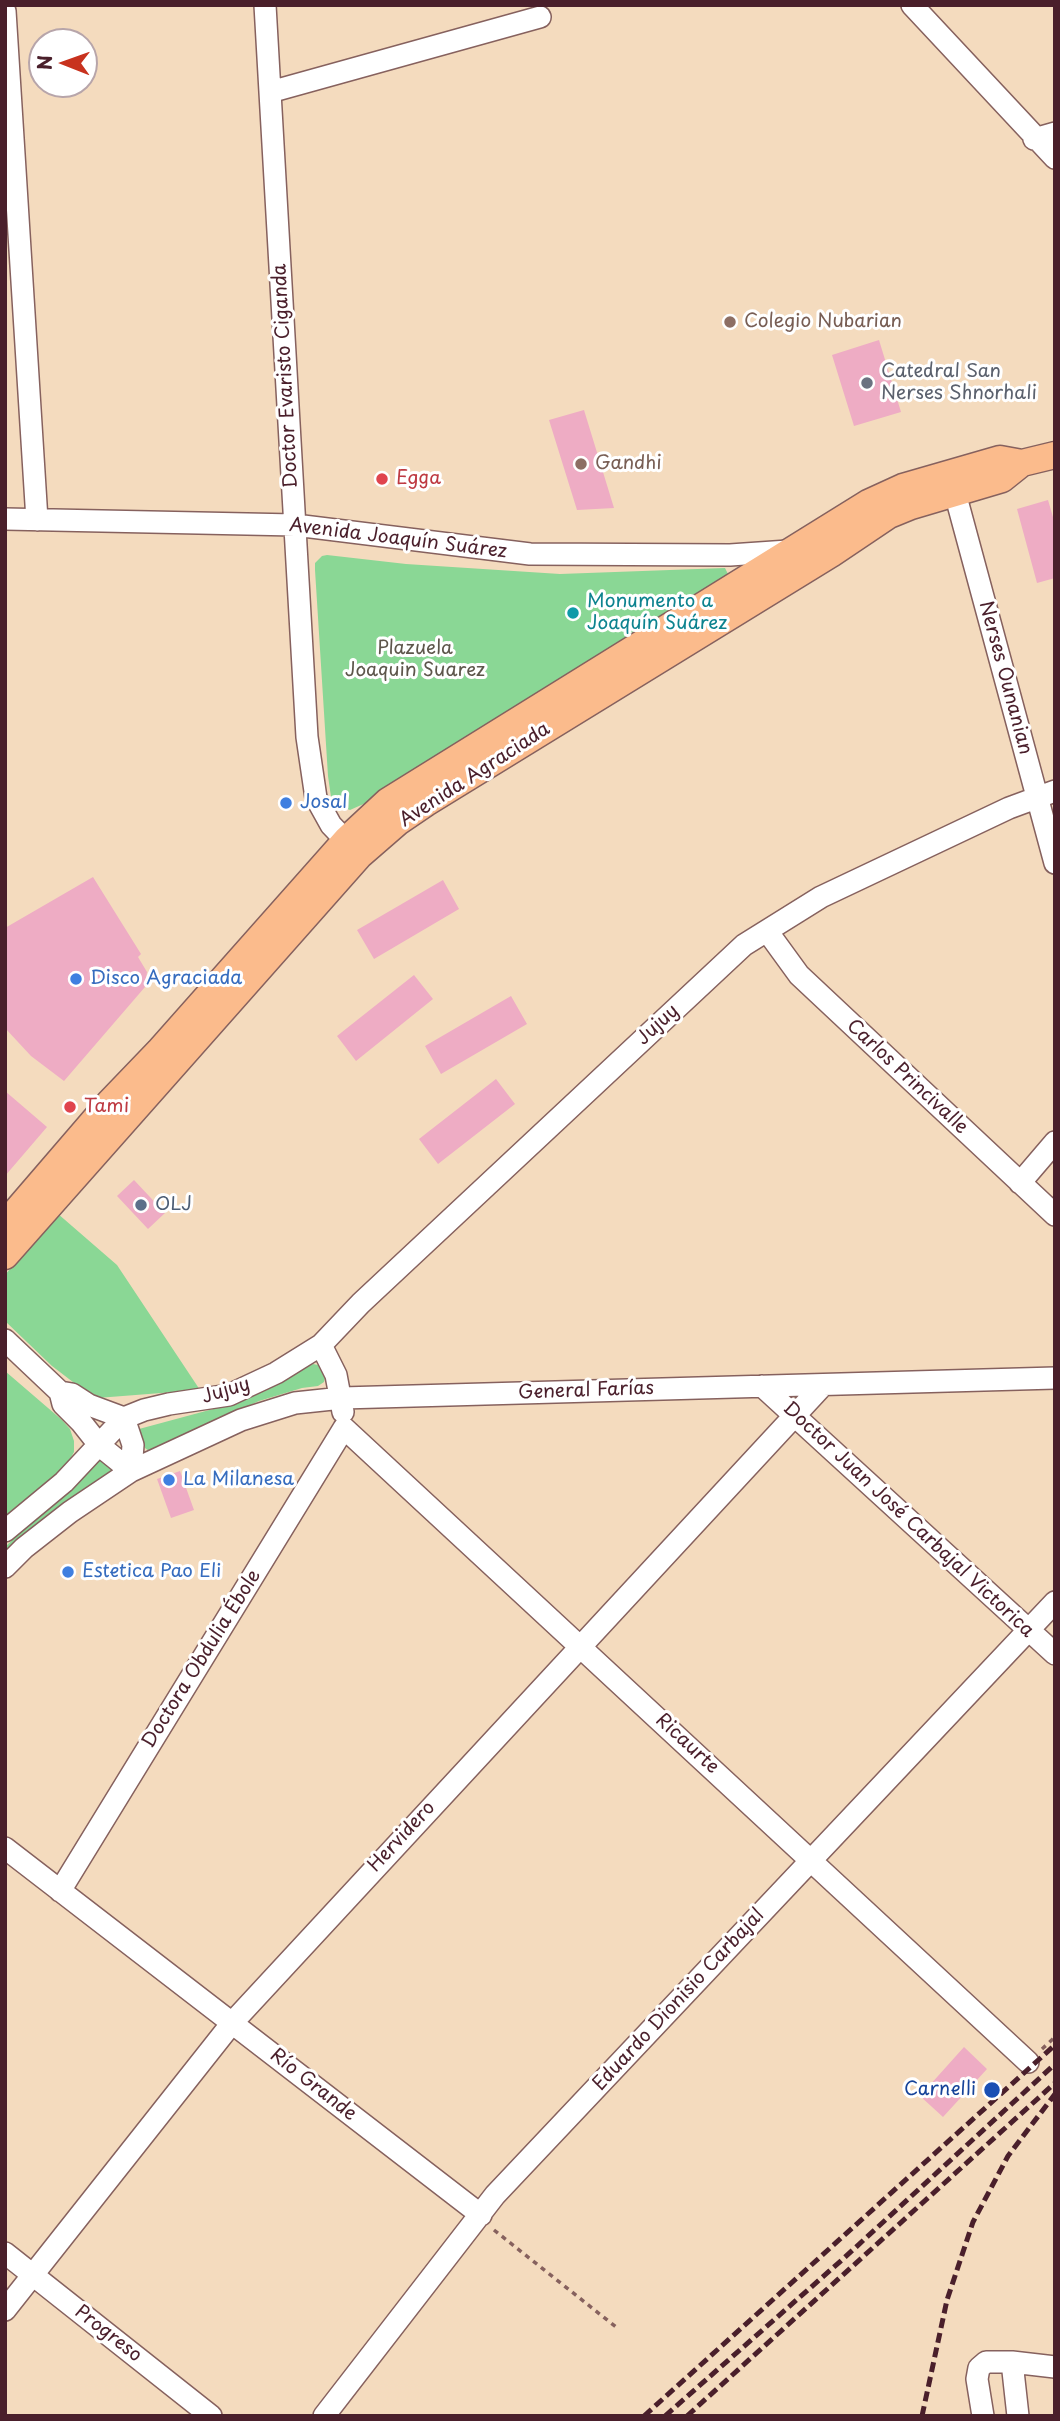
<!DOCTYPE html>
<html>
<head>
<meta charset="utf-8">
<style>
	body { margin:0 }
	#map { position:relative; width:1060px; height:2421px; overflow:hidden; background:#f4dbbe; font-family:"Playpen Sans",sans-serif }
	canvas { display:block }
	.frame { position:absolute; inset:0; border:7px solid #4a1f2b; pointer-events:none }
	.north { position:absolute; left:28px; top:28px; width:70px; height:70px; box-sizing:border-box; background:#fff; border:2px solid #b7a5aa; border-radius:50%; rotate:271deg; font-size:19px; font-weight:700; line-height:28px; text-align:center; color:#4a1f2b }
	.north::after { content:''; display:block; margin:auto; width:24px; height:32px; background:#c8321e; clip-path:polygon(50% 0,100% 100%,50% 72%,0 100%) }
</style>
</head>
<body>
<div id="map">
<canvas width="1060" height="2421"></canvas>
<div class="frame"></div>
<div class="north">N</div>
</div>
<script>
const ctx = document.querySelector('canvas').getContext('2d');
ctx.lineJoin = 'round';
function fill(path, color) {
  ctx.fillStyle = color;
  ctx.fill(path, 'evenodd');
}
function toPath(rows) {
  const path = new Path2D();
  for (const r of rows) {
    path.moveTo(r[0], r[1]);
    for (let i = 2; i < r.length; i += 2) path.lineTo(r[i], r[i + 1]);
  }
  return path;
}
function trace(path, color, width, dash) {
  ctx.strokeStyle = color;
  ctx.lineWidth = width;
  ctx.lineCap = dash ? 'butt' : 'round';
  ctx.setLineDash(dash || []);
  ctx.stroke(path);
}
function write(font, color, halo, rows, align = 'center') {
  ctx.font = font + ' "Playpen Sans",sans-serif';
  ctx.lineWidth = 6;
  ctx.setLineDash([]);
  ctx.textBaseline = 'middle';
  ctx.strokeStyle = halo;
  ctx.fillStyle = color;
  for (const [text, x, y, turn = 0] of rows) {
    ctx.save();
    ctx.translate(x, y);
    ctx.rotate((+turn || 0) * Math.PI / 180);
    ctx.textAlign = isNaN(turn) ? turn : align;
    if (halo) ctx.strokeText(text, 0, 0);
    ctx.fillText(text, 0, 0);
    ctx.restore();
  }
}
fill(toPath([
	[327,555,406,564,560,574,725,568,728,574,368,802,350,810,334,804,331,797,328,776,315,570,315,563,322,556],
	[57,1213,117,1265,200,1390,97,1398,86,1392,52,1366,5,1321,5,1275],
	[313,1364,318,1365,325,1378,324,1382,318,1386,302,1388,259,1401,149,1451,145,1448,139,1429,228,1405,265,1391],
	[5,1371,62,1420,70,1429,74,1441,74,1452,66,1467,5,1516],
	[98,1458,111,1467,111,1471,46,1516,5,1552,5,1547]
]), '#8ad795');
fill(toPath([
	[879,340,901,412,854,426,832,355],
	[584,410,614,508,577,510,549,420],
	[1048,500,1055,524,1055,578,1037,583,1017,509],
	[93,877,141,954,138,957,147,972,145,987,64,1081,31,1056,5,1028,5,928],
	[443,880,459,909,374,959,357,930],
	[414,975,433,999,356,1061,337,1036],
	[511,996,527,1024,441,1074,425,1046],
	[496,1079,515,1104,438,1164,419,1139],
	[5,1091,47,1127,5,1176],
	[134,1180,165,1213,148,1229,117,1196],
	[180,1471,194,1510,171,1518,157,1479],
	[964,2047,987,2069,943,2117,920,2096]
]), '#eeacc4');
const minor = toPath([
	[265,5,307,737,316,798,331,825,356,851],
	[912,5,1055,158],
	[5,11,37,520],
	[270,92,540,17],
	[1034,139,1055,133],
	[955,493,1055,863],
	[5,519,295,525,530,554,730,555,788,551],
	[767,931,799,975,1055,1215],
	[1020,1183,1055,1142],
	[5,1340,60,1392,63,1404,81,1422,100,1446,131,1471],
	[321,1345,336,1375,343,1412],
	[762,1386,1055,1654],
	[60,1392,72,1394,89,1405,124,1418],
	[124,1418,133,1445,131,1471],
	[344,1428,1028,2062],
	[5,1531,64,1482,124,1418,144,1410,169,1404,229,1395,276,1373,321,1345,361,1303,744,945,821,897,1009,808,1055,791],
	[5,1567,24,1548,70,1512,131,1471,241,1420,295,1403,342,1398,1055,1378],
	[5,1848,481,2215],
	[60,1891,344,1428],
	[5,2253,211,2416],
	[5,2310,232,2023,823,1385],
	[324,2416,495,2195,1055,1602],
	[983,2416,977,2379,979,2368,986,2362,1012,2362],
	[1018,2416,1012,2362,1055,2367]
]);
const major = toPath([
	[5,1224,110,1102,159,1051,346,840,388,801,868,503,903,487,1000,459,1022,463],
	[5,1256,360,855,398,822,426,803,831,554,889,515,911,506,1002,479,1022,463,1055,455]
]);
trace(minor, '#86615e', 24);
trace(major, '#86615e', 29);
trace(toPath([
	[1042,2049,1055,2037],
	[494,2230,616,2327]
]), '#86615e', 3.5, [5, 5]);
trace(minor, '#fff', 21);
trace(major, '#fbbb8c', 26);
trace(toPath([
	[644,2416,1055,2045],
	[665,2416,843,2259,1055,2064],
	[687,2416,1055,2083],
	[922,2416,947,2300,973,2222,1008,2156,1055,2094]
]), '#4a1f2b', 5, [10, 5]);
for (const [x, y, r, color] of [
	[730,322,7,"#8d6e63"],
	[867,383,7,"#6b7280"],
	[581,464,7,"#8d6e63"],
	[382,479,7,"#e0444e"],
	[573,613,7,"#0f9aa8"],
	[286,803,7,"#3f7fe0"],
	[76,979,7,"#3f7fe0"],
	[70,1107,7,"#e0444e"],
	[141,1205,7,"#5c6f8a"],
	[169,1480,7,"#3f7fe0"],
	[68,1572,7,"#3f7fe0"],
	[992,2090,9,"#1a4fb4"]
]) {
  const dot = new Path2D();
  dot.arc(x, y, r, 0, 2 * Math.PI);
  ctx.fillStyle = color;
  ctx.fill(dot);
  trace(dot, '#fff', 2.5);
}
write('19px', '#785e54', '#fff', [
	["Colegio Nubarian",744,322],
	["Gandhi",595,464]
], 'left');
write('19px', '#5b616d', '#fff', [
	["Catedral San",881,372],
	["Nerses Shnorhali",881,394]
], 'left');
write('19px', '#4a1f2b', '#fff', [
	["Doctor Evaristo Ciganda",286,376,-93],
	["Avenida Joaquín Suárez",398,539,7],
	["Nerses Ounanian",1005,678,75],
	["Avenida Agraciada",475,775,-33],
	["Jujuy",658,1025,-43],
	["Carlos Princivalle",907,1077,43],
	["Jujuy",226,1391,-17],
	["General Farías",586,1391,-2],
	["Doctor Juan José Carbajal Victorica",908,1520,43],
	["Doctora Obdulia Ébole",202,1659,-58],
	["Ricaurte",687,1744,43],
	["Hervidero",402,1837,-47],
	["Eduardo Dionisio Carbajal",679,2000,-47],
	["Río Grande",313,2085,38],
	["Progreso",108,2334,38]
]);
write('19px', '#be3a42', '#fff', [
	["Egga",396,479],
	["Tami",84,1107]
], 'left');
write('19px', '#0d838f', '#fff', [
	["Monumento a",587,602],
	["Joaquín Suárez",587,624]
], 'left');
write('19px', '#5d564b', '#fff', [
	["Plazuela",415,649],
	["Joaquin Suarez",415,671]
]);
write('19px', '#366cbe', '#fff', [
	["Josal",300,803],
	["Disco Agraciada",90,979],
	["La Milanesa",183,1480],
	["Estetica Pao Eli",82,1572]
], 'left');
write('19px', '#4e5e75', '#fff', [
	["OLJ",155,1205]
], 'left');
write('19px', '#164399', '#fff', [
	["Carnelli",976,2090]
], 'right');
</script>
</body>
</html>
